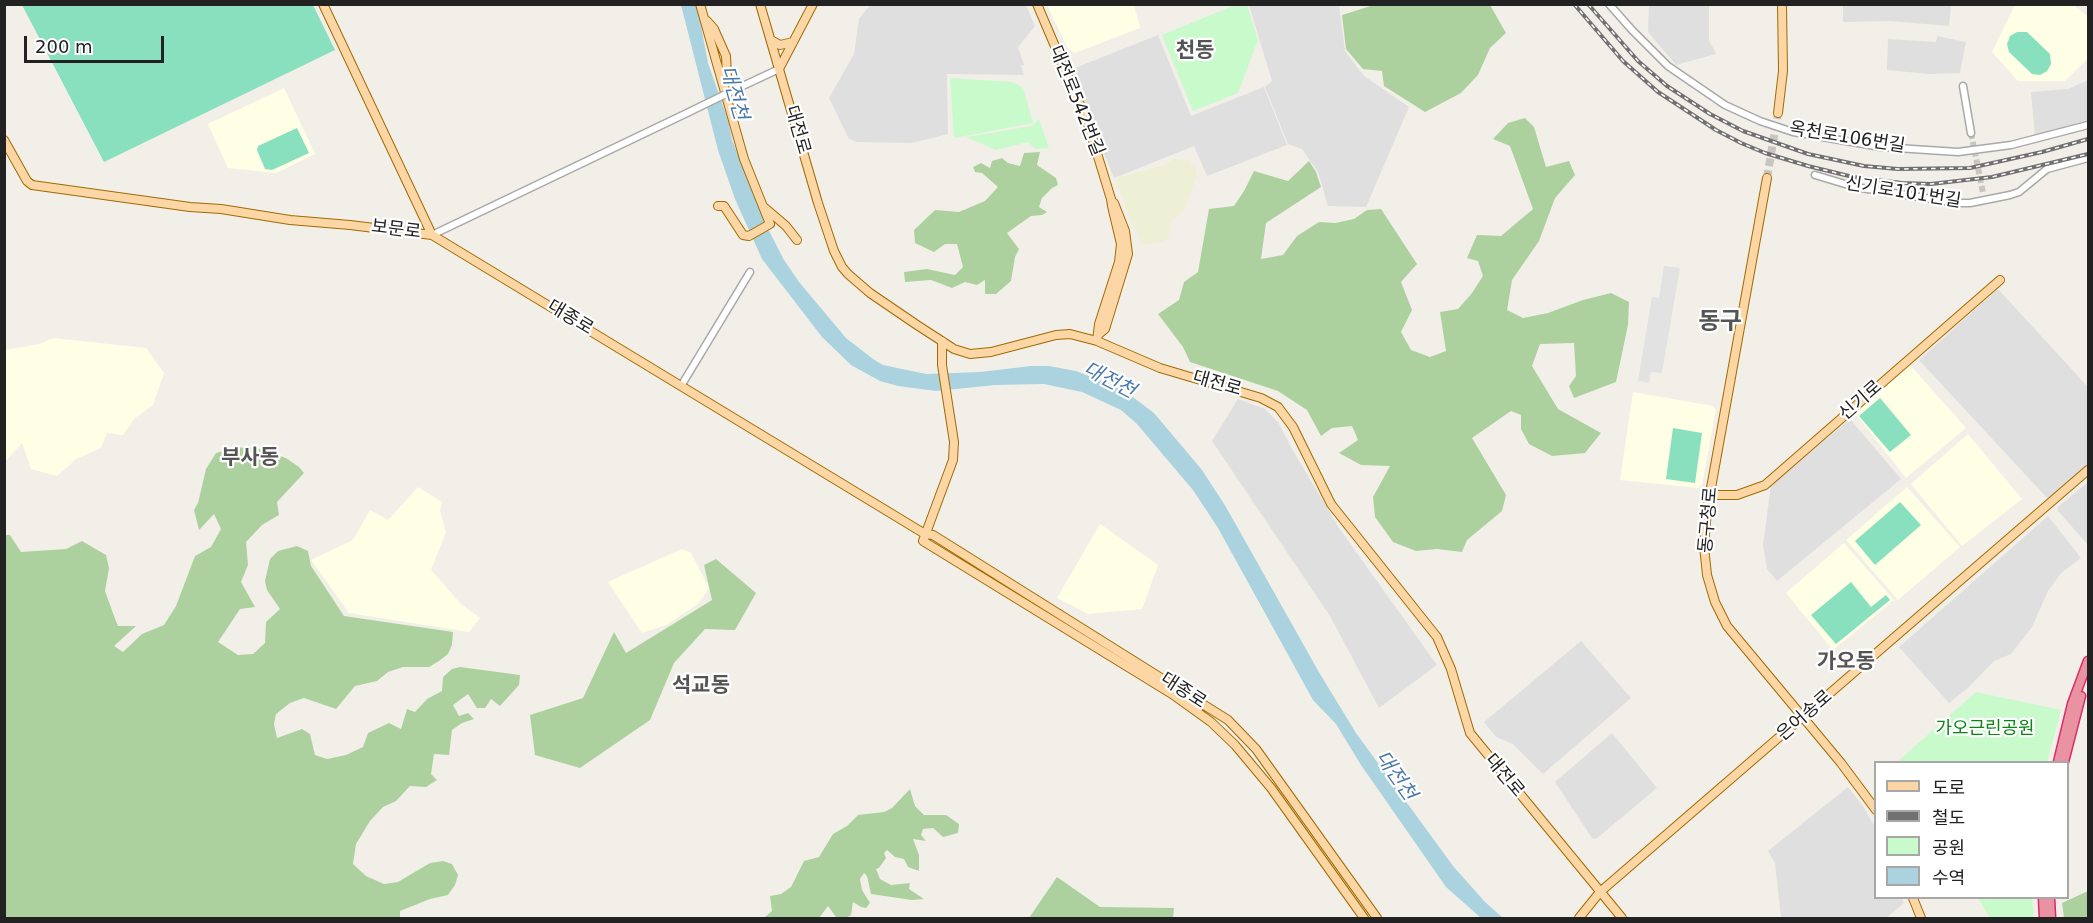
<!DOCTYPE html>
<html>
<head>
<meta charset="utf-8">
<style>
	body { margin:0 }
	#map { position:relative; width:2093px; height:923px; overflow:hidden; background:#f2efe9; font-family:"DejaVu Sans","Noto Sans KR",sans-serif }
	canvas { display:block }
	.frame { position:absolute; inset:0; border:6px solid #222; pointer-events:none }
	.legend { position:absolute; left:1874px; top:761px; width:195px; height:138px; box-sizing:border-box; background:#fff; border:2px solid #a7a7a7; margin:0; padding:8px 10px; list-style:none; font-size:18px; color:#222 }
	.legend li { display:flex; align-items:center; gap:12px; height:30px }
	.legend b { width:30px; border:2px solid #a7a7a7 }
	.scale { position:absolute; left:24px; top:36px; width:140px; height:27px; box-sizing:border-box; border:3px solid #222; border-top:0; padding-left:8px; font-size:18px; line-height:21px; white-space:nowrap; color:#222; -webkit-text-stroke:4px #fff; paint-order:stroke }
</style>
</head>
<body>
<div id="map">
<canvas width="2093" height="923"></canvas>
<div class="frame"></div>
<ul class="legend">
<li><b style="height:8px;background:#fcd6a4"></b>도로</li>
<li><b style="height:8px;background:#707070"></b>철도</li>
<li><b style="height:16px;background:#c8facc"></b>공원</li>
<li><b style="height:16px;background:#aad3df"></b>수역</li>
</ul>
<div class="scale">200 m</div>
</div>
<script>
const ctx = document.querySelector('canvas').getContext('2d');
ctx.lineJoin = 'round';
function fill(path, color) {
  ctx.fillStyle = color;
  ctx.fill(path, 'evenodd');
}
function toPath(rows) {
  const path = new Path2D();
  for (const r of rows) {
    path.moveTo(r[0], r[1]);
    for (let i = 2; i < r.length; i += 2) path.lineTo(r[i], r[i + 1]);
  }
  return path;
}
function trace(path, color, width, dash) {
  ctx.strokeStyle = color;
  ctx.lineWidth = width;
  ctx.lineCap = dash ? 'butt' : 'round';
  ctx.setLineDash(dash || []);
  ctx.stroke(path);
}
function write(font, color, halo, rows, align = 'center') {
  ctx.font = font + ' "DejaVu Sans","Noto Sans KR",sans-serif';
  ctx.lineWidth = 4.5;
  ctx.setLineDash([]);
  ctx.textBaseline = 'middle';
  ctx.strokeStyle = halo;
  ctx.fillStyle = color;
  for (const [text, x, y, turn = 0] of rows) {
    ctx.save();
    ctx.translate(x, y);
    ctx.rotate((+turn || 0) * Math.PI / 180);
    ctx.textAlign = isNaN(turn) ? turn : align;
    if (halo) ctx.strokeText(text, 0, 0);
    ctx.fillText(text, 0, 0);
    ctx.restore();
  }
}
fill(toPath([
	[1649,4,1709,5,1709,40,1716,54,1676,65,1648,32],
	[870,5,1026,5,1035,26,1018,47,1024,65,1021,66,1024,75,947,74,948,134,912,143,857,142,849,139,829,98,854,54,859,19],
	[1249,5,1339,5,1345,51,1364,76,1409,107,1366,207,1328,206,1318,172,1302,149,1288,144,1265,87,1272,81],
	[1843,5,1843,4,1951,5,1949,26,1890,21,1843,22],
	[1158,35,1191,116,1264,87,1287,145,1207,176,1194,146,1114,178,1070,70],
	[1937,36,1966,42,1960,73,1929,74,1887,70,1888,39,1936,42],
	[2088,80,2088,122,2035,136,2031,92,2068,89],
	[1998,289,2088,387,2088,466,2049,500,1919,360],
	[1238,399,1265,409,1278,422,1292,449,1339,528,1437,665,1379,708,1330,616,1212,441],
	[1850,419,1901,479,1777,581,1767,569,1763,545,1771,485],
	[2088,482,2088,545,2058,511,2058,507],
	[2048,516,2081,558,2061,573,2048,591,2032,627,2011,654,1994,661,1968,688,1949,703,1899,647],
	[1581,641,1631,698,1543,774,1513,744,1496,737,1484,722],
	[1612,733,1657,788,1596,839,1592,838,1555,782],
	[1848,787,1863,806,1875,827,1876,898,1902,898,1904,903,1886,918,1781,918,1775,863,1768,851]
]), '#e0dfdf');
fill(toPath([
	[1049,5,1134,5,1140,28,1075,53,1068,49,1048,7],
	[2015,5,2074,5,2088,17,2088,58,2065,81,2018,81,1992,52],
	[284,88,315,154,276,173,228,168,208,124],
	[53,338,146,348,164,373,153,405,135,418,123,435,107,433,101,448,76,459,57,476,31,469,22,443,4,463,5,350,39,344],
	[1910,365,1966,428,1906,478,1855,413],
	[1633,392,1713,406,1716,410,1702,485,1698,488,1620,480],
	[1968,434,2022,499,1962,546,1911,484],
	[418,487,442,502,440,511,446,532,431,570,461,604,480,618,469,632,349,613,311,560,353,540,370,510,388,520],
	[1907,487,1960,547,1898,600,1846,540],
	[1100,524,1158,565,1142,609,1088,614,1057,598],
	[1844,543,1894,600,1833,650,1786,593],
	[682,549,691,553,709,588,698,604,666,625,642,633,608,582]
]), '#ffffe5');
fill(toPath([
	[1173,159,1189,160,1195,167,1197,176,1184,211,1172,220,1168,239,1159,243,1141,244,1139,234,1134,228,1116,181,1118,178,1167,164]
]), '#eef0d5');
fill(toPath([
	[1377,4,1490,5,1506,33,1490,48,1478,75,1461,93,1425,112,1384,86,1382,71,1363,69,1346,49,1342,15],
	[1525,118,1534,127,1546,167,1569,161,1575,175,1555,198,1539,241,1512,280,1507,310,1523,318,1548,313,1583,300,1611,293,1629,302,1628,325,1616,382,1574,398,1569,386,1576,376,1574,343,1540,344,1532,366,1558,409,1601,433,1585,453,1552,456,1529,444,1521,429,1521,415,1511,411,1472,438,1506,495,1502,511,1467,540,1462,552,1437,549,1416,551,1393,542,1375,517,1373,497,1390,466,1361,465,1339,453,1358,440,1352,426,1332,428,1321,436,1307,410,1278,391,1190,362,1183,347,1158,314,1179,300,1184,282,1198,272,1209,209,1234,206,1244,191,1254,171,1288,181,1309,161,1316,172,1321,187,1266,223,1261,259,1283,255,1297,236,1319,222,1335,223,1354,219,1367,210,1381,209,1417,264,1401,282,1412,310,1401,332,1411,350,1430,357,1446,351,1440,312,1458,309,1472,293,1483,276,1478,261,1467,258,1477,235,1501,236,1533,209,1510,146,1493,139,1508,123],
	[1040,152,1037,165,1056,178,1058,185,1052,188,1042,198,1039,207,1047,212,1042,215,1031,216,1007,233,1019,249,1015,257,1011,281,996,294,985,294,985,280,977,285,965,282,952,288,931,280,905,282,904,272,927,269,955,275,963,267,957,244,945,244,934,252,915,243,914,230,935,210,959,212,985,201,998,187,982,173,975,172,973,167,981,163,990,168,992,161,1002,158,1008,163,1020,166,1024,153],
	[253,447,286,458,299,467,304,473,277,502,279,515,262,525,246,542,248,565,241,582,255,607,240,609,218,642,238,655,253,654,265,643,266,622,280,609,267,590,265,581,270,559,278,551,297,546,308,551,311,566,344,616,453,632,452,645,448,654,439,661,429,667,403,667,388,672,377,681,355,686,336,709,304,698,290,703,276,714,274,724,277,738,302,729,310,734,315,755,327,759,346,755,363,747,368,733,389,723,401,729,407,709,415,712,427,699,442,691,443,677,452,669,460,667,520,675,519,685,500,706,491,699,485,708,477,708,468,694,453,705,459,716,468,713,474,719,462,723,452,730,449,755,434,754,431,774,437,780,426,787,410,786,396,801,383,807,370,821,356,844,353,864,366,876,384,884,398,882,430,863,443,861,452,864,458,875,455,885,448,895,430,899,400,911,400,918,5,918,5,535,10,535,21,552,66,549,82,541,106,555,109,568,105,591,114,616,118,626,136,626,114,646,123,652,142,634,164,625,176,606,195,556,211,547,221,529,214,514,199,530,194,510,198,503,206,469,216,453,233,448],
	[716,559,756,593,735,630,705,629,674,663,650,720,580,768,535,755,530,715,583,698,614,632,626,653,712,600,704,565],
	[910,789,915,806,924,815,946,815,959,824,958,833,943,837,933,828,923,829,921,835,926,841,913,839,919,855,919,871,908,867,904,859,895,857,887,850,884,853,886,858,879,868,876,869,880,879,891,885,910,883,909,889,924,899,912,900,871,894,867,876,864,873,860,879,862,890,870,903,866,908,861,907,853,902,851,915,846,918,836,917,828,906,819,918,764,918,772,911,770,896,781,894,791,887,804,861,819,857,833,834,847,826,858,815,884,812,892,808],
	[1057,877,1100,907,1174,908,1173,918,1029,918],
	[2088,891,2088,918,2064,918,2062,903]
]), '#add19e');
fill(toPath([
	[1235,5,1247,5,1258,40,1238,93,1193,111,1162,35],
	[950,78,1013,82,1023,88,1033,123,954,138],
	[1039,119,1049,148,1036,149,1028,142,996,150,966,137,1032,126],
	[1976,692,2061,710,2047,762,1897,762],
	[1978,898,2032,898,2034,918,1990,918]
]), '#c8facc');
fill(toPath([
	[22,5,313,5,335,50,104,162],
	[2017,32,2027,32,2050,54,2051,64,2047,71,2040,75,2032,74,2009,52,2007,44,2010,36],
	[297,128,309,153,272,170,265,169,257,150,258,146],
	[1880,398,1911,435,1890,452,1859,416],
	[1673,428,1702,433,1695,483,1666,479],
	[1900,502,1921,525,1875,565,1855,541],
	[1851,582,1871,607,1886,595,1890,600,1836,644,1811,615]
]), '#88e0be');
fill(toPath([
	[1664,266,1680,268,1662,373,1651,372,1649,383,1638,381,1652,297,1659,298]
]), '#e2e2e2');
fill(toPath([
	[681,5,697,5,708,63,728,120,732,140,766,225,784,260,799,282,846,338,873,359,883,365,926,374,980,372,1031,366,1049,366,1076,371,1112,385,1134,398,1154,413,1202,470,1226,507,1320,674,1356,733,1453,866,1485,902,1503,918,1481,918,1446,887,1361,765,1336,724,1313,700,1218,528,1193,490,1137,424,1121,410,1082,392,1044,384,995,385,936,391,898,386,880,381,851,365,822,337,762,259,735,199,718,150]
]), '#aad3df');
trace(toPath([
	[1971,133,1983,193]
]), '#c8c6c1', 6, [6, 3]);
trace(toPath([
	[1767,178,1778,113]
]), '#c8c6c1', 8, [8, 4]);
const minor = toPath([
	[1609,4,1632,30,1668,66,1725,105,1760,121,1793,132,1881,147,1958,152,2011,145,2088,125],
	[1963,86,1971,133],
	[732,91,779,69],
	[1815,175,1855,187,1957,203,1970,203,2010,195,2019,192,2047,169,2088,158],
	[432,235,687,113],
	[681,386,750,272]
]);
const major = toPath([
	[323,4,432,235,925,534,933,535,1228,720,1256,749,1377,918],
	[700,4,744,159,770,224,749,236,743,235,724,206,718,206],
	[760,4,818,203,834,251,842,267,848,274,870,293,917,325,954,349,970,354,991,352,1056,335,1070,334,1097,341,1160,368,1261,398,1278,407,1293,427,1331,504,1437,637,1451,669,1470,733,1622,918],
	[1037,4,1088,124,1111,199,1112,206,1121,244,1119,262,1099,324,1097,341],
	[707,21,714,29,726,56,727,76,724,87],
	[771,40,780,45,793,42],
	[779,69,813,4],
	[1778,113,1783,71,1782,4],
	[4,140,27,181,32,185,190,207,221,209,290,220,350,225,432,235],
	[1767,178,1707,510,1704,546,1707,575,1715,602,1727,626,1841,763,1876,810],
	[765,208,786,226,797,240],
	[1099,334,1105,329,1128,254,1125,231,1114,203],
	[942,341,942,365,954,442,953,460,923,541,1172,694,1211,722,1235,745,1271,788,1364,918],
	[1709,495,1737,495,1765,485,2000,280],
	[1913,898,1921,918],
	[1579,918,1600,892,2088,470]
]);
const highway = toPath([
	[2058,762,2072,704,2088,661],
	[2064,762,2081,696],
	[2043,898,2044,918],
	[2050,898,2051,918]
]);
trace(minor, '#a9a9a9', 9);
trace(major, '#a06b00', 10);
trace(highway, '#dc2a67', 11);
trace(minor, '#fff', 6);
trace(major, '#fcd6a4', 8);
trace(highway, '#e892a2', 8);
const rail = toPath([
	[1574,4,1623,61,1658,92,1716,130,1741,143,1765,153,1808,166,1853,177,1902,183,1931,184,1992,177,2088,154],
	[1588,4,1638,61,1667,86,1710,114,1743,131,1808,154,1864,166,1898,169,1970,168,2042,152,2088,139]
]);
trace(rail, '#707070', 4);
trace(rail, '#fff', 1.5, [4.5]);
const minorBridge = toPath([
	[687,113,732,91]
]);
trace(minorBridge, '#a9a9a9', 9, []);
trace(minorBridge, '#fff', 6);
write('18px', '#222', '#fff', [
	["대전로542번길",1076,101,68],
	["대전로",797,130,74],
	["옥천로106번길",1847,138,9],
	["신기로101번길",1903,193,9],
	["보문로",396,230,7],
	["대종로",570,318,31],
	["대전로",1217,384,16],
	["신기로",1861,401,-41],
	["동구청로",1709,520,-85],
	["대종로",1183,691,33],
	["은어송로",1805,716,-41],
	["대전로",1504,776,50]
]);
write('18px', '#0c8416', '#fff', [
	["가오근린공원",1985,729]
]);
write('italic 20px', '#4a7aab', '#fff', [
	["대전천",733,93,74],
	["대전천",1109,381,27],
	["대전천",1395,776,55]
]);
write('bold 21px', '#555', '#fff', [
	["천동",1195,52],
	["부사동",250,459],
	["가오동",1846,663],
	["석교동",701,687]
]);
write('bold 24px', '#555', '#fff', [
	["동구",1720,323]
]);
</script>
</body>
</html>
